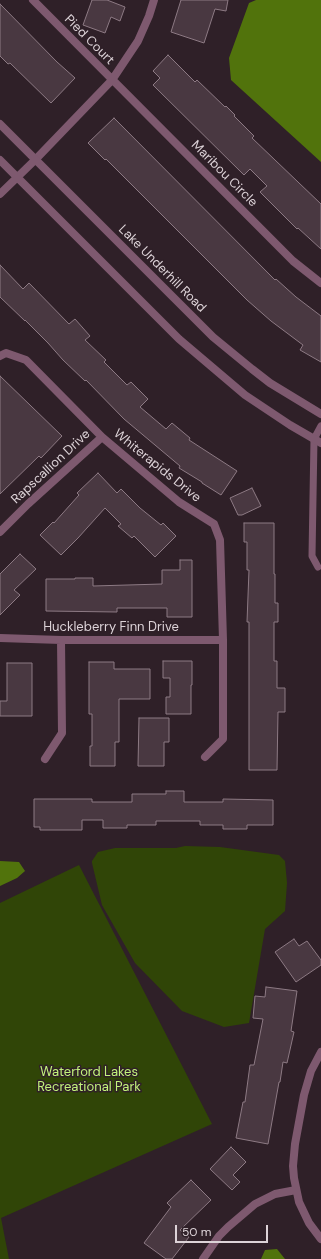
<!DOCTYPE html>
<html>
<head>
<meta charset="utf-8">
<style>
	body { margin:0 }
	#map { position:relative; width:321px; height:1259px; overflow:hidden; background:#2f2028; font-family:"DM Sans",sans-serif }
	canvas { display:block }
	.scale { position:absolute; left:175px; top:1225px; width:93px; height:18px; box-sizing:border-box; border:2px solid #ddd3d8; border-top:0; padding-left:5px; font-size:12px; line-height:14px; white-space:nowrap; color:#ddd3d8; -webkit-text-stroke:3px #2f2028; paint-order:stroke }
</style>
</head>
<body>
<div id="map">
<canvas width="321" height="1259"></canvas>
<div class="scale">50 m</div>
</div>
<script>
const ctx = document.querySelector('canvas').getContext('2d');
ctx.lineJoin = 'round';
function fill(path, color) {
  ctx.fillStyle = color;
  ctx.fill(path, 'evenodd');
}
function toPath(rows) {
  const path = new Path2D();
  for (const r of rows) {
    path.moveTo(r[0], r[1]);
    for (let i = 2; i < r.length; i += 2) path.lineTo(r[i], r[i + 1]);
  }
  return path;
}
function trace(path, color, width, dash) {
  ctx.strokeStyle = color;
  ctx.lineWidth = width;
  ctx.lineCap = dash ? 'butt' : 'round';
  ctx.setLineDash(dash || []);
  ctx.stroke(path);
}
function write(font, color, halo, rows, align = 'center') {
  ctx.font = font + ' "DM Sans",sans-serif';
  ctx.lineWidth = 3;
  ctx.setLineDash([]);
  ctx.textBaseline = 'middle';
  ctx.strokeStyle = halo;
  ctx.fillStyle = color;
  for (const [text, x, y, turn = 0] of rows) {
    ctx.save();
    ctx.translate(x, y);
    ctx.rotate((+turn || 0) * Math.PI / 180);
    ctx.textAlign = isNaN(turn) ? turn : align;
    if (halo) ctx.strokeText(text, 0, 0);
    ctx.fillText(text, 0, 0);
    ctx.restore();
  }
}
fill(toPath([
	[185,846,220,847,279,855,285,861,287,883,285,911,265,929,249,1023,224,1027,182,1011,135,963,102,905,92,863,92,861,98,852,115,848,176,848],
	[79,865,212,1124,1,1218,9,1259,0,1259,0,903]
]), '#304507');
fill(toPath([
	[256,0,321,0,321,162,231,80,229,58,249,3],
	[0,861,19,862,25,871,17,878,0,886],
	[277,1249,285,1259,261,1259,265,1250]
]), '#51730c');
const building = toPath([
	[92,0,107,0,125,7,120,21,111,17,105,33,83,25,92,0],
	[181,0,228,0,226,11,215,9,204,43,171,32,181,0],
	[0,4,57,62,75,78,51,103,10,63,8,64,0,56,0,4],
	[168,55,195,82,197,80,225,107,226,106,235,115,234,116,254,136,252,138,321,204,321,249,298,228,297,229,260,192,267,186,250,169,244,175,153,85,160,78,153,71,168,55],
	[114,118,275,280,276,279,296,297,321,316,321,362,300,350,303,345,271,321,247,300,106,159,105,160,88,143,114,118],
	[0,265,23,289,29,283,69,324,75,319,90,336,85,340,106,360,104,362,127,385,131,382,148,399,140,407,166,429,172,423,190,438,189,440,237,471,221,495,202,483,202,482,179,468,180,466,124,419,86,380,85,381,63,360,48,343,25,320,25,321,0,297,0,265],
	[0,376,62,436,41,458,39,456,0,494,0,376],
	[98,473,117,493,121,489,140,508,161,525,163,523,176,536,155,557,134,536,132,538,118,526,121,524,105,508,78,538,61,555,40,535,53,522,54,523,79,495,77,493,98,473],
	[252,488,261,506,242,515,238,515,230,498,252,488],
	[244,523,274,523,274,574,275,574,275,603,278,603,278,622,274,622,274,661,277,661,277,688,285,688,285,712,278,712,277,770,249,770,249,622,247,622,249,570,247,570,247,542,244,542,244,523],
	[20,554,36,569,14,590,20,595,0,615,0,574,20,554],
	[180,560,192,560,192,617,167,617,167,608,117,608,117,612,46,611,46,579,75,579,75,578,93,578,93,586,162,584,162,570,180,570,180,560],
	[163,661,192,661,192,685,191,685,191,714,166,714,166,697,170,697,170,678,163,678,163,661],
	[89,662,114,662,114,669,150,669,150,699,119,699,119,742,115,742,115,766,90,766,90,746,92,746,92,714,89,714,89,662],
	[7,663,32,663,32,716,0,716,0,701,7,701,7,663],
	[139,718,169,718,169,742,164,742,164,766,138,766,139,718],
	[166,791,184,791,184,802,223,802,223,799,273,800,273,825,247,825,247,829,223,829,223,825,200,825,200,821,156,821,156,825,127,825,127,828,103,828,103,820,82,820,82,830,40,830,40,827,34,827,34,799,92,799,92,802,132,802,132,794,166,794,166,791],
	[294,939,299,946,307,941,321,960,321,965,296,982,275,952,294,939],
	[266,987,297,991,291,1031,294,1032,287,1063,283,1062,280,1082,279,1082,268,1144,236,1138,243,1102,245,1102,250,1065,254,1065,263,1019,253,1018,255,996,265,997,266,987],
	[231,1147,246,1162,233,1175,240,1182,232,1190,210,1169,231,1147],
	[191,1180,211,1200,180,1230,189,1237,172,1259,166,1259,144,1243,171,1207,167,1203,191,1180]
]);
fill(building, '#493841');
trace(building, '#8d7a84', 1);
trace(toPath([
	[318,567,312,556,314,439,321,426]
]), '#7e596f', 7);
trace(toPath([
	[33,0,293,261,321,283],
	[35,160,112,80,138,41,149,16,154,0],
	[0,356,6,353,26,360,102,437,179,502,214,524,220,540,223,640,223,739,205,757],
	[0,532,28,504,102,437],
	[0,638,61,640,223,640],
	[45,759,62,733,61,640],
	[321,1052,311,1071,304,1095,295,1144,293,1166,294,1178,299,1202,309,1223,321,1239],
	[203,1259,219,1236,228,1227,255,1204,275,1194,296,1190]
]), '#7e596f', 8);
trace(toPath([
	[0,124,213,337,252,369,270,383,321,414],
	[0,160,179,339,245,395,290,425,321,443],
	[0,194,35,160]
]), '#7e596f', 8);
write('13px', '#ddd3d8', '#2f2028', [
	["Pied Court",89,40,45],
	["Maribou Circle",224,174,45],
	["Lake Underhill Road",162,269,45],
	["Whiterapids Drive",157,466,39],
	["Rapscallion Drive",51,467,-43],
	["Huckleberry Finn Drive",111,628]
]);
write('13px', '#c2f37b', '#2f2028', [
	["Waterford Lakes",89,1073],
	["Recreational Park",89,1088]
]);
</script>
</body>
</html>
